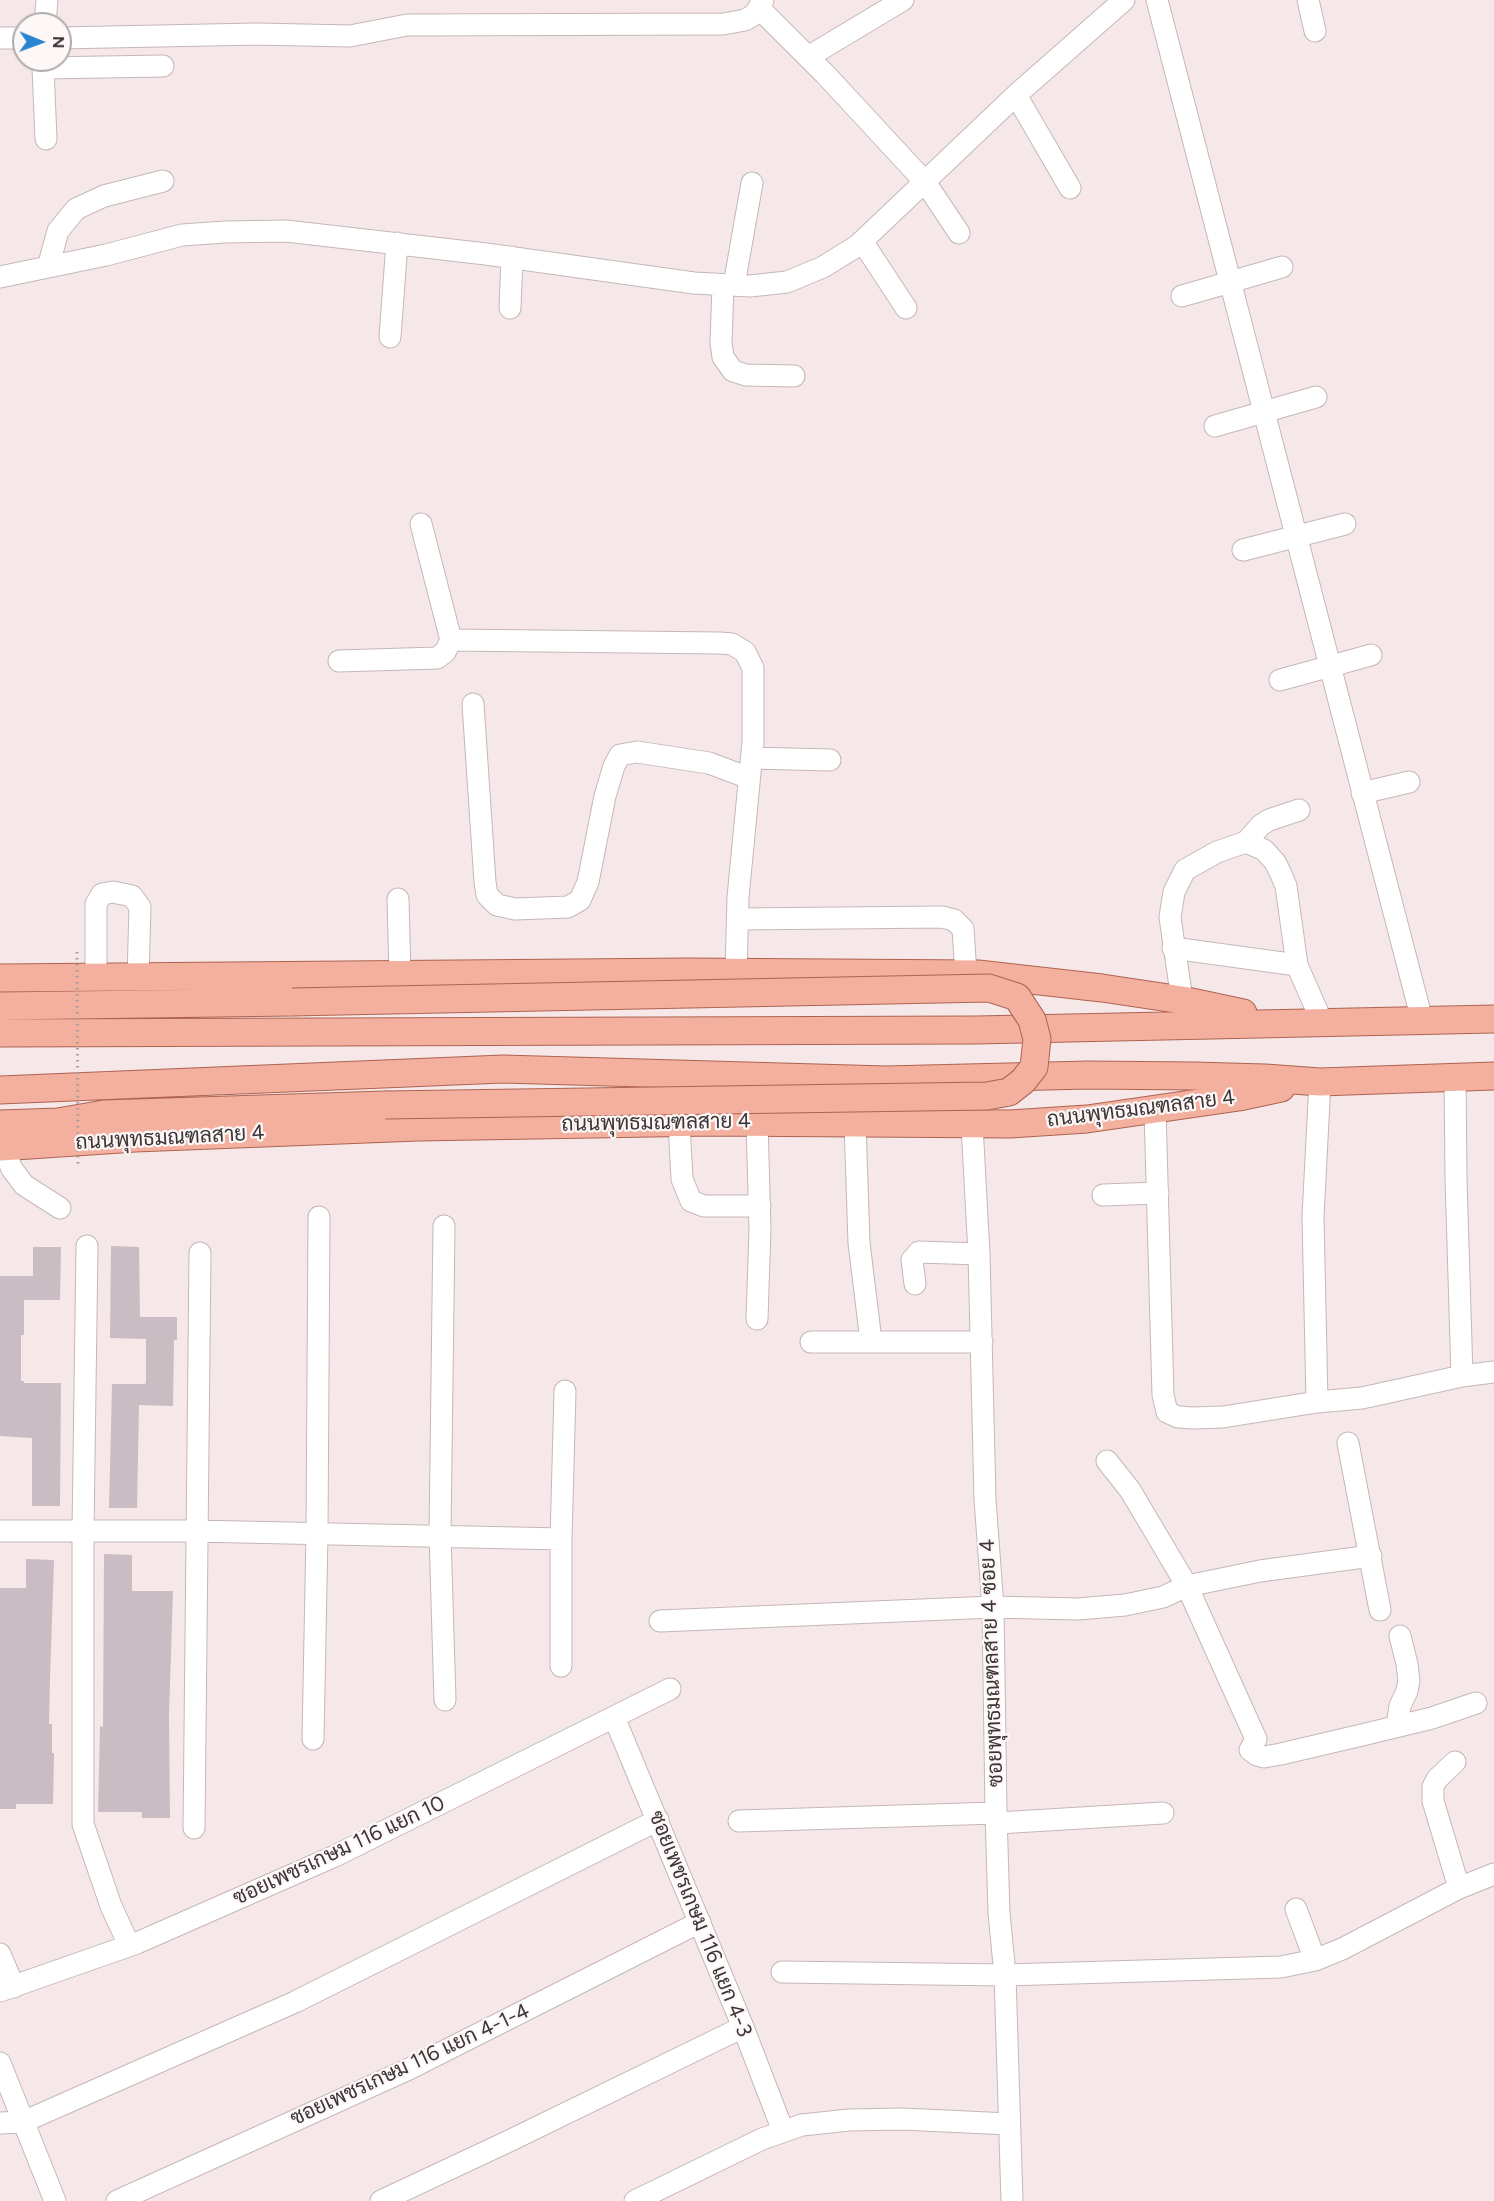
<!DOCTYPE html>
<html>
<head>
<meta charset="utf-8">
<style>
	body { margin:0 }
	#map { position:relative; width:1494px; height:2201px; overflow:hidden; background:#f6e8e9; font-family:Figtree,sans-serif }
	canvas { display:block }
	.north { position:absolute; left:12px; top:12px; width:60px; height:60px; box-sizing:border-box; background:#fdf7f8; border:2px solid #b0aaab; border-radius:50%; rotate:91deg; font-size:16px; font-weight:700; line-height:24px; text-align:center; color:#3c3637 }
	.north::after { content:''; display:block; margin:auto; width:21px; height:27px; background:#2984d1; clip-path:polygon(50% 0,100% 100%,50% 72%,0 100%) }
</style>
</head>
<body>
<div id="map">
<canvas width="1494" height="2201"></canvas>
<div class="north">N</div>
</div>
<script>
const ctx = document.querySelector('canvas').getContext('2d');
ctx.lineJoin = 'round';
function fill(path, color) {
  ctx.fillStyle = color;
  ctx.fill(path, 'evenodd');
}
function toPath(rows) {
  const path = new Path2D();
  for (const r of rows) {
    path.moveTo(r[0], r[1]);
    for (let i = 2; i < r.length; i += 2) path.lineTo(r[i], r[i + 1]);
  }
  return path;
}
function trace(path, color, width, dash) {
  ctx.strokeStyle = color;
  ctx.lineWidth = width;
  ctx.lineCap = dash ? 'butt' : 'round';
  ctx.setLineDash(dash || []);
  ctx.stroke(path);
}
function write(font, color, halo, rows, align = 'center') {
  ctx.font = font + ' Figtree,Sarabun,sans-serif';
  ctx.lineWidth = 4.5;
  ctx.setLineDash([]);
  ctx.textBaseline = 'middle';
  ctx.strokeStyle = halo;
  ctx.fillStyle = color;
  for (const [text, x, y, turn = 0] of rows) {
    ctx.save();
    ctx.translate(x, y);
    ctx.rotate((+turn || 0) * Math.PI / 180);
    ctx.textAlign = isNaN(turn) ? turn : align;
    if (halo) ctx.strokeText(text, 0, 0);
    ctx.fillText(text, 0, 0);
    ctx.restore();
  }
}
fill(toPath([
	[111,1246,139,1247,140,1317,177,1317,177,1340,174,1340,173,1406,139,1405,137,1508,109,1508,112,1384,145,1384,146,1382,146,1339,110,1338],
	[33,1247,61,1247,60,1300,24,1300,24,1335,21,1335,21,1381,24,1381,24,1383,61,1383,60,1506,32,1506,32,1438,0,1436,0,1276,33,1276],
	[104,1554,132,1555,132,1591,173,1591,169,1715,170,1818,142,1818,142,1812,98,1812,100,1726,103,1727],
	[26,1559,54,1560,50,1679,49,1724,52,1724,52,1753,54,1753,53,1804,16,1804,16,1809,0,1809,0,1588,26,1588]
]), '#c9bdc3');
const minor = toPath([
	[1157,0,1422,1020],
	[1308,0,1315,31],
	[759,8,825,74,925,182,959,233],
	[45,24,47,0],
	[0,38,24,38],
	[60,38,257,34,350,36,407,25,723,24,745,20,755,14,763,0],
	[808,57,903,0],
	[1016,95,1070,188],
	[46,139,43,68,163,66],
	[862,241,906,308],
	[48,267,58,231,76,209,104,196,163,181],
	[0,277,106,255,182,235,225,232,286,231,486,254,694,283,750,286,787,282,823,267,857,246,1016,95,1124,0],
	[723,285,721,343,723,357,733,371,746,375,794,376],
	[734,285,752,183],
	[1182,296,1282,267],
	[510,308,512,257],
	[390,337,397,243],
	[1215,426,1316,397],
	[421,524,451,640,720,643,732,644,745,652,753,668,753,742,738,897,736,973],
	[1243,550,1345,524],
	[339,661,437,658,445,652,451,640],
	[1280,680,1371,655],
	[473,704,485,882,487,895,497,905,515,909,568,907,580,900,588,882,605,796,614,766,620,755,637,752,709,763,749,778],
	[752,758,830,760],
	[1362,793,1409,782],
	[1246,842,1264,850,1275,862,1280,872,1286,886,1297,965,1322,1022],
	[398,899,400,976],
	[738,919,942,917,954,920,963,929,966,974],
	[1173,948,1297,965],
	[96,978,96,904,102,894,113,892,132,896,140,907,138,978],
	[1182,1000,1170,917,1174,892,1185,870,1217,852,1246,842,1261,825,1269,820,1299,810],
	[1455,1076,1456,1178,1462,1376,1494,1372],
	[1155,1110,1163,1395,1167,1412,1178,1417,1193,1418,1223,1417,1317,1402,1362,1398,1462,1376],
	[679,1122,682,1179,691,1201,704,1206,760,1206],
	[855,1123,859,1243,871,1341],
	[972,1125,979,1254,985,1500,993,1607,996,1813,999,1913,1005,1975,1012,2201],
	[3,1147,12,1169,24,1185,60,1208],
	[1103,1195,1158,1193],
	[444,1226,440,1535,445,1700],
	[87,1246,83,1531,83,1824,111,1906,129,1945],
	[915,1284,912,1260,919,1252,979,1254],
	[757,1319,760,1228,757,1122],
	[811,1342,982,1342],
	[1317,1402,1313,1216,1320,1082],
	[1348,1443,1380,1610],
	[1107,1461,1130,1490,1187,1586,1256,1739,1250,1750,1257,1755,1264,1757,1281,1754,1362,1735,1432,1718,1476,1703],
	[0,1531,196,1531,561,1539],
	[660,1621,993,1607,1078,1609,1125,1605,1163,1597,1187,1586,1260,1571,1371,1556],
	[561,1666,561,1539,565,1391],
	[614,1717,743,2027,783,2131],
	[1397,1726,1400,1706,1407,1691,1409,1681,1407,1664,1400,1636],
	[313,1739,317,1533,319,1217],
	[1455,1762,1437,1779,1433,1787,1433,1801,1459,1888],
	[739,1821,996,1813],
	[998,1823,1163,1813],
	[194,1828,200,1253],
	[1296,1909,1315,1960],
	[0,1954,14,1987],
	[782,1972,1005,1975,1281,1967,1315,1960,1342,1949,1459,1888,1494,1874],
	[0,1991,137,1943,335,1856,670,1689],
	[0,2063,55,2201],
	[0,2123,23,2122,295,2002,658,1820],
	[117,2201,409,2069,700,1922],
	[381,2201,507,2142,743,2027],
	[635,2201,762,2139,802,2125,849,2120,902,2119,1009,2124]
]);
const major = toPath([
	[0,978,687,972,978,974,1102,988,1182,1000,1243,1013],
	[0,1006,292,1002],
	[0,1033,976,1030,1494,1019],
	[0,1090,503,1069,886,1080,1088,1075,1195,1076,1265,1078,1320,1082,1494,1076],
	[0,1124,58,1122,104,1114,385,1105],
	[0,1147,135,1138,418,1127,710,1122,1010,1124,1087,1119,1239,1097,1281,1088]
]);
trace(minor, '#c5b7b9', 23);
trace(major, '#ae6350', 29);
trace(minor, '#fff', 21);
trace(major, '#f3b09e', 27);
const majorBridge = toPath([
	[292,1002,989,988,1017,997,1032,1020,1037,1039,1034,1067,1023,1081,1009,1092,987,1096,385,1105]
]);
trace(majorBridge, '#ae6350', 29, []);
trace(toPath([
	[77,952,78,1166]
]), '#a89d9e', 3, [1.5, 4.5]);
trace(majorBridge, '#f3b09e', 27);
write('21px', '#3c3637', '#fdf7f8', [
	["ถนนพุทธมณฑลสาย 4",1141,1109,-7],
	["ถนนพุทธมณฑลสาย 4",656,1123,-1],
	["ถนนพุทธมณฑลสาย 4",170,1138,-3],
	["ซอยพุทธมณฑลสาย 4 ซอย 4",992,1663,-92],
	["ซอยเพชรเกษม 116 แยก 10",339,1851,-25],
	["ซอยเพชรเกษม 116 แยก 4-3",700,1924,68],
	["ซอยเพชรเกษม 116 แยก 4-1-4",410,2065,-25]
]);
</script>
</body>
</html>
